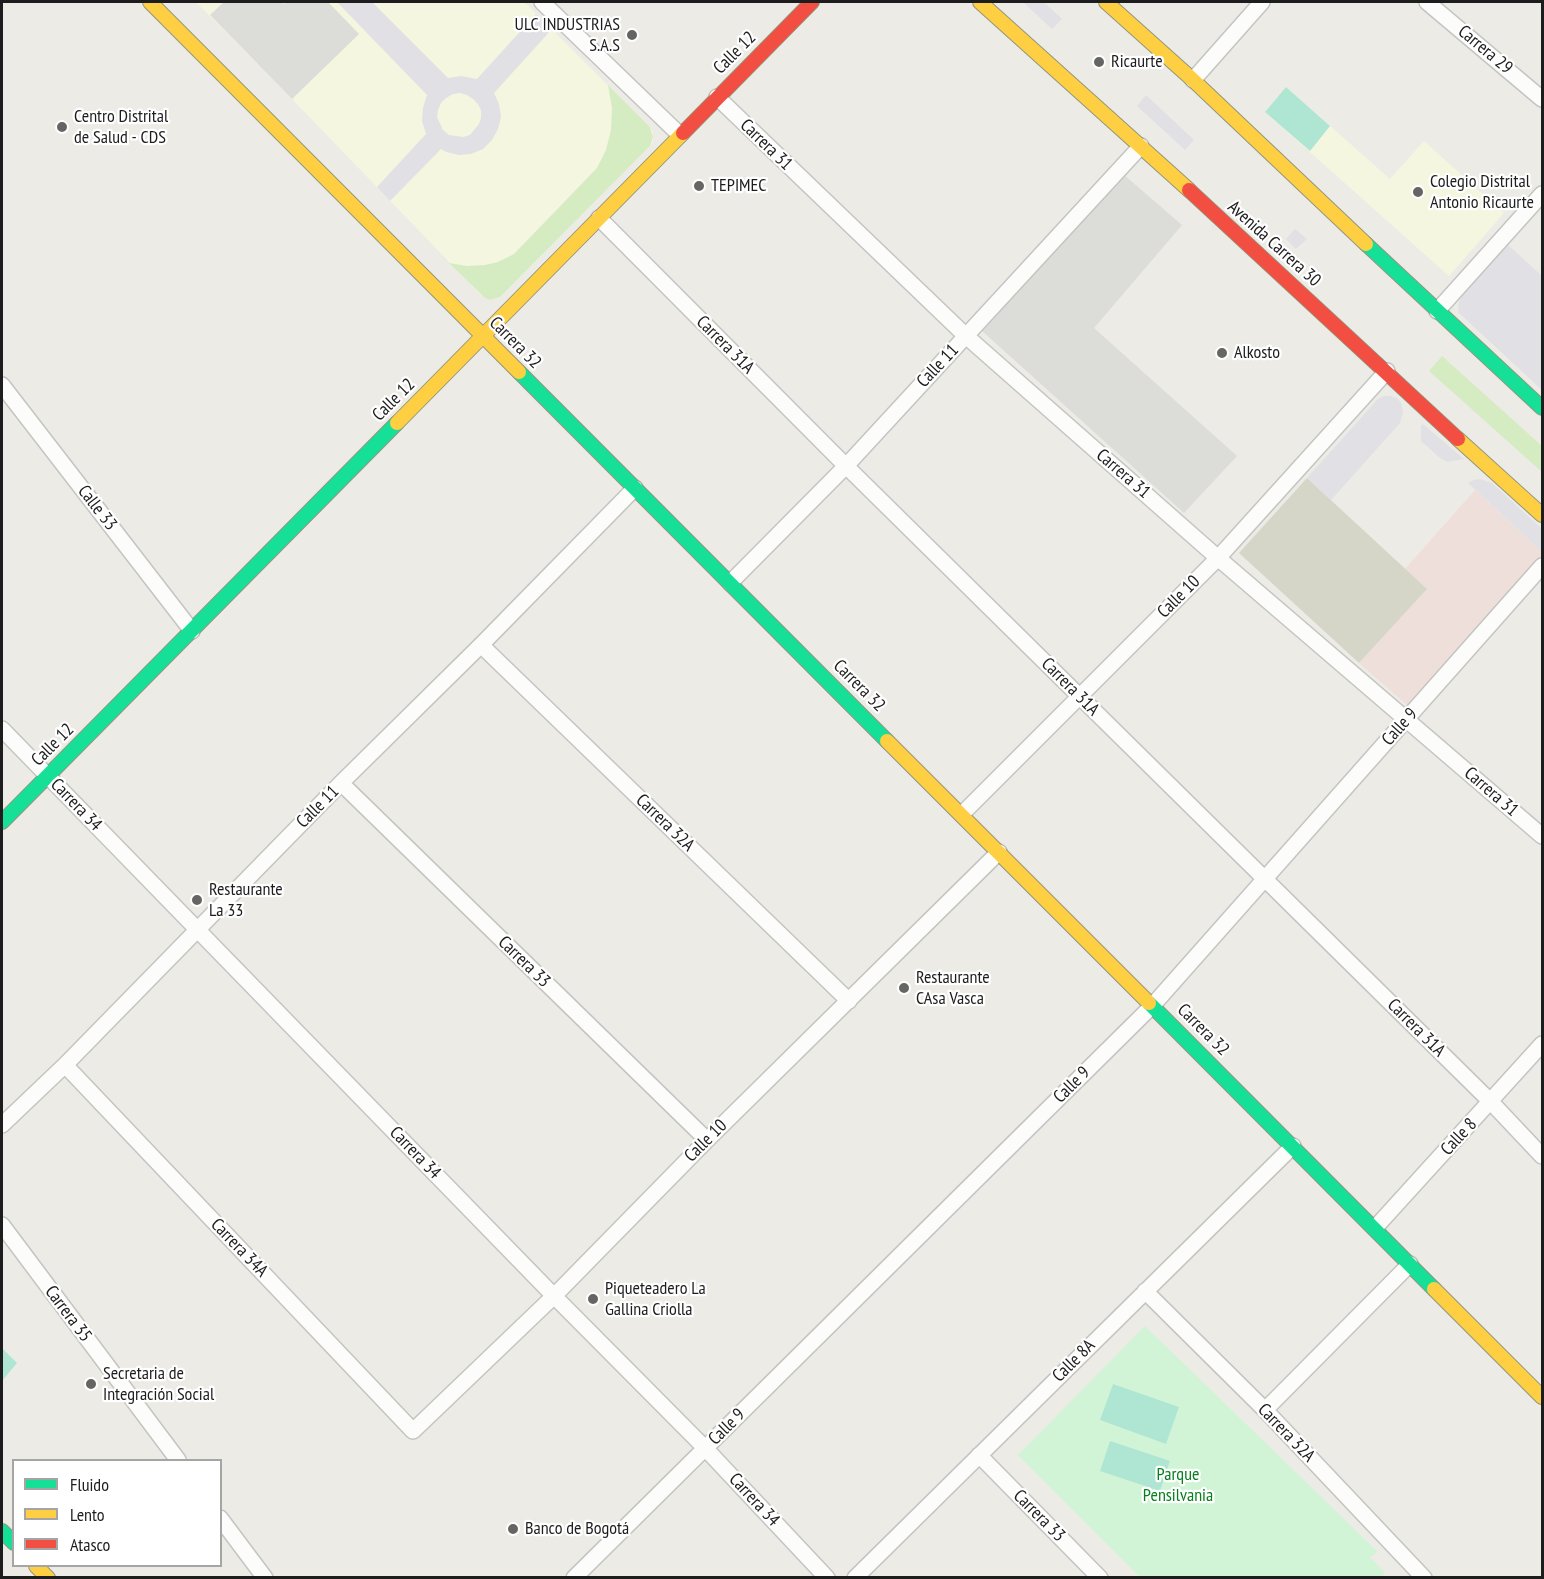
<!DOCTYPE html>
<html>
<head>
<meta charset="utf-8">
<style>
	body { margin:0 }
	#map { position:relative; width:1544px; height:1579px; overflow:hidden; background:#ecebe6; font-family:"PT Sans Narrow",sans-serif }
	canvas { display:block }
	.frame { position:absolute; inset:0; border:3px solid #1d1d1d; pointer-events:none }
	.legend { position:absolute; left:12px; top:1459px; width:210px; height:108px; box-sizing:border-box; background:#fff; border:2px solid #a5a5a5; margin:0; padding:8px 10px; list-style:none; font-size:18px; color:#1d1d1d }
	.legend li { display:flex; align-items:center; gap:12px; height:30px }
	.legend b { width:30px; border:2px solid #a5a5a5 }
</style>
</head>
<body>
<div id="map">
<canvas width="1544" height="1579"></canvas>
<div class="frame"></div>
<ul class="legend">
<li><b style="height:8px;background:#16e098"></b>Fluido</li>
<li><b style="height:8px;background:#ffcf43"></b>Lento</li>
<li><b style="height:8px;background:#f24e42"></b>Atasco</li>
</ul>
</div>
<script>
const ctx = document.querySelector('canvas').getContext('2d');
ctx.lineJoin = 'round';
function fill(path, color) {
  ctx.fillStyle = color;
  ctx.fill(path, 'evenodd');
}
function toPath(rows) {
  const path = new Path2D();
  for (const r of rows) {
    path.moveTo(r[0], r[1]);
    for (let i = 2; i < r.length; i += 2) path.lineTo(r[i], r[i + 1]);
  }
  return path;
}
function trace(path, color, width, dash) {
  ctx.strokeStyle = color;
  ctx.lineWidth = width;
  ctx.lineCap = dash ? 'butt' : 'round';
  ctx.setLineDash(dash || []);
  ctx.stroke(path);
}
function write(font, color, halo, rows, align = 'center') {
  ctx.font = font + ' "PT Sans Narrow",sans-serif';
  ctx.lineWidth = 4.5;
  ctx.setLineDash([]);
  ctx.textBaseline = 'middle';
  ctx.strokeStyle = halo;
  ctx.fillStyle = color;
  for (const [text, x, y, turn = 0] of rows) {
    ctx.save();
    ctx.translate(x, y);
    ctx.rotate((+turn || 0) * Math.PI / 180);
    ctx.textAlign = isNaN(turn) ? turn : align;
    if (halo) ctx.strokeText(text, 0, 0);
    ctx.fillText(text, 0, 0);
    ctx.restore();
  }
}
fill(toPath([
	[1475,490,1542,552,1542,556,1407,705,1359,663,1427,589,1405,569]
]), '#efdfda');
fill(toPath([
	[196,2,524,2,650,127,653,132,653,141,650,146,500,297,490,300,480,294,292,99],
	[1286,87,1390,179,1424,141,1504,213,1449,276,1265,112]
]), '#f5f6e0');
fill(toPath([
	[1307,478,1427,589,1359,663,1239,553]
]), '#d5d6c7');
fill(toPath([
	[608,85,650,127,653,137,650,146,500,297,490,300,485,298,449,263,467,266,485,265,498,262,514,254,597,168,606,150,611,130,612,108],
	[1442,356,1542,446,1542,472,1429,371]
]), '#d5ecc3');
fill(toPath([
	[1145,1326,1378,1552,1370,1557,1385,1573,1380,1578,1140,1577,1018,1455]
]), '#d2f4d6');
fill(toPath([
	[1286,87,1330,126,1310,151,1265,112],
	[2,1348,17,1363,2,1381],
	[1113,1384,1179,1407,1166,1444,1100,1420],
	[1110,1441,1170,1461,1160,1491,1100,1471]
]), '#afe6d3');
fill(toPath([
	[224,2,282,2,284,4,287,2,328,2,359,34,292,99,210,15],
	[1123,174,1182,225,1094,328,1237,456,1184,513,981,330,1060,246]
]), '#dcdcd9');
fill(toPath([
	[337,2,372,2,448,78,461,76,477,79,536,14,552,29,494,93,499,104,501,117,498,129,492,140,483,149,471,154,459,155,446,152,441,149,390,201,377,187,426,134,422,121,423,108,427,95],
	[460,93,467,95,473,99,478,104,481,110,481,118,479,124,470,135,463,137,449,135,443,130,437,117,438,110,441,103,446,98,453,94],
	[1023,2,1044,2,1062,19,1052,29],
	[1146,95,1194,140,1185,150,1137,106],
	[1295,229,1307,239,1296,249,1286,239],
	[1507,244,1542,276,1542,390,1458,312,1459,301,1462,295],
	[1384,396,1390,396,1397,398,1401,403,1403,412,1400,423,1331,500,1307,478,1378,399],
	[1423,424,1464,459,1447,462,1440,458,1421,441,1421,426],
	[1480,479,1492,483,1542,529,1542,552,1468,483,1473,480]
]), '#e1e0e5');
const street = toPath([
	[542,2,680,135],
	[1427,2,1542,99],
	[1193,80,1262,2],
	[717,97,966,336,1218,558,1542,836],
	[599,218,846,466,1491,1102,1542,1156],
	[1437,311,1542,194],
	[2,385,192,631],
	[730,583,846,466,1141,146],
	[481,645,849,1001],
	[2,729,554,1296,705,1448,827,1578],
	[341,783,707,1140],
	[962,814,1218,558,1387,371],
	[65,1065,413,1431,554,1296,707,1140,999,852],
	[2,1125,65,1065,341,783,481,645,635,488],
	[2,1225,178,1460],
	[1375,1228,1542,1044],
	[1145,1291,1265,1410,1424,1578],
	[1265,1410,1410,1264],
	[979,1455,1100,1578],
	[220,1518,265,1578],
	[574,1578,1153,1005,1542,566],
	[855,1578,1293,1146]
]);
const fast = toPath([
	[1366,244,1542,408],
	[519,372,887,741],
	[2,822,397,423],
	[1149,1003,1434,1289],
	[2,1531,14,1543]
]);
const slow = toPath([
	[150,2,519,372],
	[980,2,1189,190],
	[1106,2,1193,80,1366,244],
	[397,423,683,133],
	[1458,439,1542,515],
	[887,741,1149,1003],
	[1434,1289,1542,1397],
	[36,1566,48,1578]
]);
const jam = toPath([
	[683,133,812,2],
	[1189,190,1458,439]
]);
trace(street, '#c4c4c2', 18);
trace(fast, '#92967d', 16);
trace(slow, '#92967d', 16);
trace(jam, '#92967d', 16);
trace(street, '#fcfcfb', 15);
trace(fast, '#16e098', 14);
trace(slow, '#ffcf43', 14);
trace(jam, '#f24e42', 14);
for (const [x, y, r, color] of [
	[632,35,6,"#656563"],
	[1099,62,6,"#656563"],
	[62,127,6,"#656563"],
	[699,186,6,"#656563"],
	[1418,192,6,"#656563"],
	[1222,353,6,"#656563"],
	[197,900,6,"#656563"],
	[904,988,6,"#656563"],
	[593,1299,6,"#656563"],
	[91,1384,6,"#656563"],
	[513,1529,6,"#656563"]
]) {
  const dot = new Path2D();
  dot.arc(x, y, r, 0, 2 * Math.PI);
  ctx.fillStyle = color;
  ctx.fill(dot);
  trace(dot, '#fff', 2);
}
write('18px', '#1d1d1d', '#fff', [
	["ULC INDUSTRIAS",620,25,"right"],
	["S.A.S",620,46,"right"],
	["Ricaurte",1111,62],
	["Centro Distrital",74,117],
	["de Salud - CDS",74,138],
	["Colegio Distrital",1430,182],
	["Antonio Ricaurte",1430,203],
	["TEPIMEC",711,186],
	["Alkosto",1234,353],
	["Restaurante",209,890],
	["La 33",209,911],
	["Restaurante",916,978],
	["CAsa Vasca",916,999],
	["Piqueteadero La",605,1289],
	["Gallina Criolla",605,1310],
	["Secretaria de",103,1374],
	["Integración Social",103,1395],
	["Banco de Bogotá",525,1529]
], 'left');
write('18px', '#1d1d1d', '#fff', [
	["Carrera 29",1485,50,40],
	["Calle 12",735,53,-45],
	["Carrera 31",766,145,44],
	["Avenida Carrera 30",1274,244,42],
	["Carrera 32",515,343,45],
	["Carrera 31A",725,345,45],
	["Calle 11",938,366,-47],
	["Calle 12",394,400,-45],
	["Carrera 31",1123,474,41],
	["Calle 33",97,508,52],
	["Calle 10",1179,597,-45],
	["Carrera 32",859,686,45],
	["Carrera 31A",1070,687,45],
	["Calle 9",1400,727,-48],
	["Calle 12",53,745,-45],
	["Carrera 31",1491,792,41],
	["Carrera 34",76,805,46],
	["Calle 11",318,807,-45],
	["Carrera 32A",665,823,44],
	["Carrera 33",524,962,44],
	["Carrera 31A",1416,1028,45],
	["Carrera 32",1203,1030,45],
	["Calle 9",1072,1085,-45],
	["Calle 8",1459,1137,-47],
	["Calle 10",706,1141,-45],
	["Carrera 34",415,1153,46],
	["Carrera 34A",239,1248,46],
	["Carrera 35",68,1314,53],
	["Calle 8A",1074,1361,-45],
	["Calle 9",727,1427,-45],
	["Carrera 32A",1286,1433,46],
	["Carrera 34",754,1500,47],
	["Carrera 33",1039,1516,45]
]);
write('18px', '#07801c', '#fff', [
	["Parque",1178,1475],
	["Pensilvania",1178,1496]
]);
</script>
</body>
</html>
